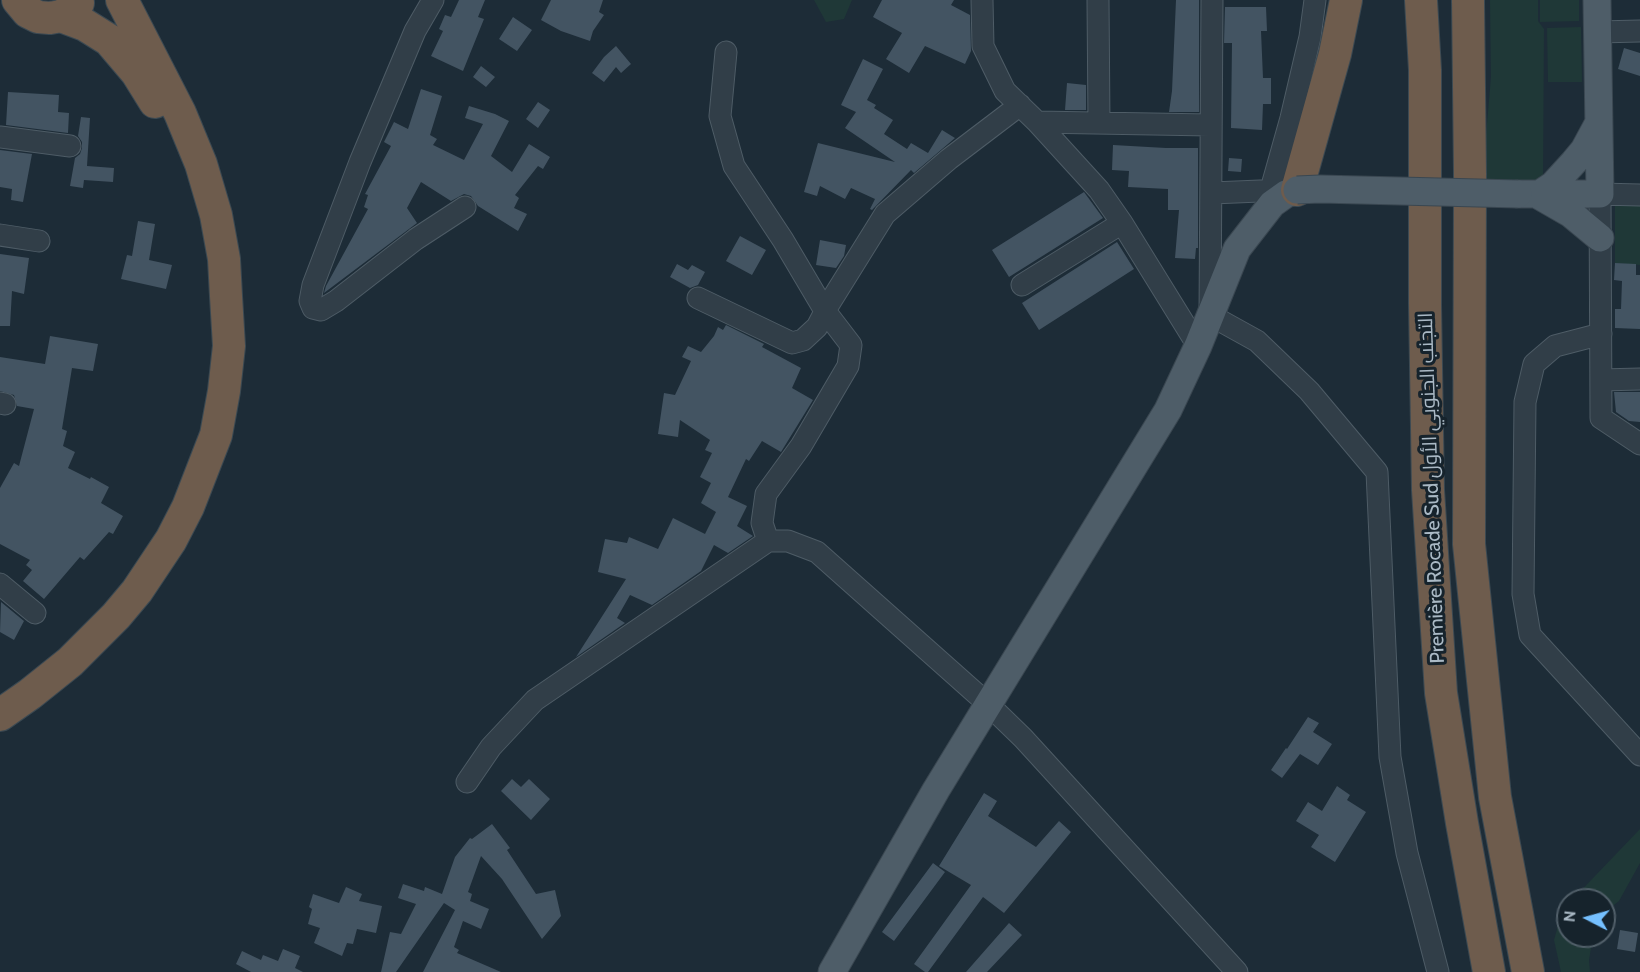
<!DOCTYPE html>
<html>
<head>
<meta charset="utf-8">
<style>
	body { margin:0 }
	#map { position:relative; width:1640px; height:972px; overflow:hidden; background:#1d2c37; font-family:Cabin,sans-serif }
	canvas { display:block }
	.north { position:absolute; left:1556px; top:888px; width:60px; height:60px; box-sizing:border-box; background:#16232c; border:2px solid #515f69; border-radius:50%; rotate:276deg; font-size:16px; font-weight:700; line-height:24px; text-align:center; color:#aab9c5 }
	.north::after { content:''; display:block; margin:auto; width:21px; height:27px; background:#75c0ff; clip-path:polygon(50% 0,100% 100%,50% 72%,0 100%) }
</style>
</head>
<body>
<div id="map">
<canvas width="1640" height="972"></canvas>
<div class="north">N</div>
</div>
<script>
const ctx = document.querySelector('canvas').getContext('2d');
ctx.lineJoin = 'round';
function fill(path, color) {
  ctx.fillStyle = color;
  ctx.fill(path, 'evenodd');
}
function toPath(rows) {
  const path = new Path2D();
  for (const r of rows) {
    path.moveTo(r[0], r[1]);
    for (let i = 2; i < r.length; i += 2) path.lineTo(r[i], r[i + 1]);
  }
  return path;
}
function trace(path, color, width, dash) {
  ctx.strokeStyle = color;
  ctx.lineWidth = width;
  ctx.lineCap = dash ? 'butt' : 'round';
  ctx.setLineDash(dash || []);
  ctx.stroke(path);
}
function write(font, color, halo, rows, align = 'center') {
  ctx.font = font + ' Cabin,Cairo,sans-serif';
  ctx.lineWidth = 6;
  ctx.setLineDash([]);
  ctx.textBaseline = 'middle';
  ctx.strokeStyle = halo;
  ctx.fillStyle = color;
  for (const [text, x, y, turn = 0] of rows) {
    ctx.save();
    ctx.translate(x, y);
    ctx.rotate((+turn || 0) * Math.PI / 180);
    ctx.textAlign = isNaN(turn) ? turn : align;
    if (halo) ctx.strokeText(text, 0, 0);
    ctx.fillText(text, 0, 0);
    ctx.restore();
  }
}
fill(toPath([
	[814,0,852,0,844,19,826,22],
	[1490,0,1538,0,1538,21,1544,29,1543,184,1482,181,1491,77],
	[1540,0,1579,0,1579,21,1540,22],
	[1581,27,1582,82,1548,82,1547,28],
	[1615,206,1640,206,1640,265,1615,263],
	[1640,829,1640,863,1619,901,1610,908,1604,918,1604,900,1572,900],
	[1568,905,1568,936,1593,936,1589,960,1590,972,1561,972,1554,940,1562,912]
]), '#1f3837');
fill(toPath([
	[459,0,485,0,478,17,484,19,463,71,431,56,443,31,439,29,445,15,451,17],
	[551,0,603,0,599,12,604,15,593,31,590,41,561,31,541,20],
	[882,0,954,0,951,5,970,15,971,51,965,64,925,46,909,73,886,59,902,33,873,17],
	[1176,0,1199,0,1199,112,1169,112,1172,91],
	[1225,7,1266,7,1267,31,1261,31,1263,78,1271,78,1271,104,1263,104,1262,130,1231,128,1232,43,1224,43],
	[513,17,532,30,517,51,499,39],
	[616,46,631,64,621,73,616,67,604,82,592,73,604,57],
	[1624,48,1640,53,1640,76,1618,69],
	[863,59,883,69,867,100,876,105,874,108,893,120,884,134,907,149,911,143,928,153,942,130,955,138,914,173,911,170,872,210,870,209,875,199,851,188,845,199,820,186,817,196,804,192,818,143,895,162,845,128,856,112,841,105],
	[481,66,495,77,486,87,473,77],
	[1067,83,1086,85,1086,110,1065,110],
	[421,89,442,96,430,135,437,139,433,145,464,160,483,124,465,118,469,106,495,114,509,121,491,156,512,172,529,144,550,157,543,169,538,166,515,195,519,198,514,208,527,214,518,231,478,206,471,196,464,194,451,201,421,182,407,208,417,223,324,293,326,286,368,209,364,207,368,195,365,194,391,146,384,142,394,122,408,129],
	[8,92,59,95,58,112,69,113,68,133,6,125],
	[538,102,550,110,538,128,526,119],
	[81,117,90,118,87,166,114,168,113,182,84,180,83,188,70,186,75,158,80,154,82,148,82,142,78,136],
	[1113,145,1166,148,1198,148,1198,248,1196,248,1195,259,1175,258,1179,210,1168,210,1168,189,1128,187,1129,171,1112,170],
	[0,150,32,154,23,202,11,200,12,189,0,187],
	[1229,158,1242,159,1241,172,1228,171],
	[1084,192,1103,218,1009,277,992,250],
	[138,221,155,224,149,260,172,265,166,289,121,279,127,255,132,256],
	[740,236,766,250,752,275,726,261],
	[820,240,846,245,844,256,836,268,816,265],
	[1117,242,1134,269,1039,330,1022,303],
	[0,254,29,258,24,294,12,291,10,326,0,326],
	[1615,263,1636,264,1636,275,1640,275,1640,329,1615,328,1615,309,1621,309,1622,281,1614,280],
	[677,264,688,270,692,265,705,272,698,285,690,288,670,277],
	[726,325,764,344,762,347,801,368,792,388,813,400,781,452,762,441,749,461,746,459,728,497,747,506,737,526,753,536,728,553,714,545,701,571,652,605,630,595,617,618,625,623,576,657,626,579,598,572,605,539,627,543,629,537,658,549,673,518,705,534,716,512,701,503,711,483,700,477,712,453,705,450,710,440,680,420,678,437,658,434,664,393,675,395,691,361,682,357,688,346,701,352,714,336,718,327,723,330],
	[50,336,98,344,93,371,72,368,62,429,67,431,63,446,75,452,68,468,90,479,91,477,109,487,101,503,123,516,113,534,109,532,84,560,80,557,44,599,23,581,32,570,26,565,30,560,0,544,0,488,14,463,19,466,34,409,17,406,14,395,0,391,0,357,45,364],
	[1614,392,1640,392,1640,422,1629,421,1616,412],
	[1,602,24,621,14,640,0,632],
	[1308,717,1319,723,1313,732,1332,744,1318,765,1300,754,1282,778,1271,770,1286,748,1287,749],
	[512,779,521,787,529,779,550,799,531,820,501,791],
	[1337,786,1350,795,1347,800,1366,812,1335,862,1311,847,1319,835,1296,821,1308,802,1322,811],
	[984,793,997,801,988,816,1036,847,1059,821,1071,832,1004,913,983,897,928,972,925,972,914,964,971,885,939,866],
	[492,824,510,848,507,850,536,894,555,890,561,916,542,939,502,879,481,856,468,892,472,894,470,901,489,909,481,929,463,921,454,947,459,950,457,953,501,972,423,972,455,910,444,903,396,972,381,972,390,932,401,934,416,904,398,898,403,884,424,891,425,887,442,894,455,857,470,838,472,839],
	[933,863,945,872,894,941,882,932],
	[346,887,362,894,359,901,382,906,376,933,357,929,353,944,347,943,342,956,314,943,320,928,308,924,312,909,309,907,313,894,339,903],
	[1009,923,1022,935,987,972,966,972],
	[1620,930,1638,933,1635,952,1617,949],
	[283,949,300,956,295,968,303,972,251,972,236,964,242,951,261,960,263,955,278,961]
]), '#435462');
const minor = toPath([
	[433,0,415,31,360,162,313,285,310,301,313,308,321,310,336,301,416,239,465,207],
	[982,0,983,46,1005,91,1037,122,1210,125],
	[1098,0,1099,123],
	[1212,0,1210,315,1257,341,1309,391,1377,472,1390,757,1407,853,1438,972],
	[1598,32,1640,31],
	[726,52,720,116,734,166,783,240,825,311,851,345,848,366,801,446,766,494,762,523,768,541],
	[1037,122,1099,190,1122,223,1198,346],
	[0,137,70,146],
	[1212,193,1284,190],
	[1640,195,1600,194,1601,418,1640,444],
	[1264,214,1291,118,1310,37,1315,0],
	[0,235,39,241],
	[1022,285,1122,223],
	[698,298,792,343,803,340,817,327,829,304,885,214,949,159,1020,105],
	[1601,334,1555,346,1534,364,1525,402,1523,594,1530,635,1640,755],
	[1601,380,1640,379],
	[0,403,5,404],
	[0,584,35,613],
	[467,782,491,747,535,700,768,541,788,541,817,552,989,705,1023,738,1237,972]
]);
const major = toPath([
	[1598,124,1584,150,1574,162,1553,185,1538,195,1571,214,1600,238],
	[1518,194,1600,194,1597,0],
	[832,972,936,790,1168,410,1198,346,1237,249,1272,204,1286,194,1297,190]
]);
const highway = toPath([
	[18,0,28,12,38,17,50,18,61,16,70,11,78,3],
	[1421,0,1425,70,1425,304,1428,490,1441,693,1462,823,1489,972],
	[1468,0,1470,174,1469,544,1495,797,1528,972],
	[61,16,85,25,109,40,137,73,155,102],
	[1297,190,1335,54,1346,0],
	[0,715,30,694,70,662,116,616,137,591,171,540,188,507,216,435,224,391,229,346,226,296,224,259,216,215,201,164,180,113,122,0]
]);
trace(minor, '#4e5c66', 23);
trace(major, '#3a4751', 29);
trace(highway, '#3b4952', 34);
trace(minor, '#313e48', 21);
trace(major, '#4e5d68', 27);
trace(highway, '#6e5c4d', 32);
const majorBridge = toPath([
	[1297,190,1320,189,1518,194]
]);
trace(majorBridge, '#3a4751', 29, []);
trace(majorBridge, '#4e5d68', 27);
write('20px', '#aab9c5', '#16232c', [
	["Première Rocade Sud التجنب الجنوبي الأول",1432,488,-92]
]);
</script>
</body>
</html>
